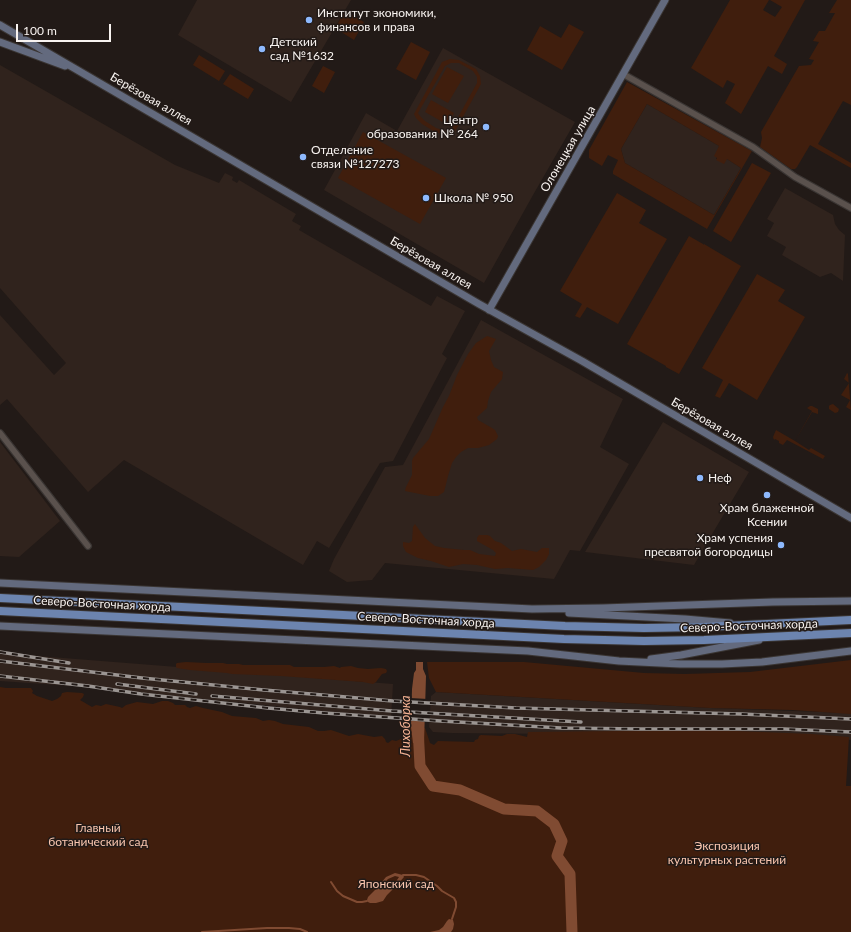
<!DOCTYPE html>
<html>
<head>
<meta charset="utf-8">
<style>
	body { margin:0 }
	#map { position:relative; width:851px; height:932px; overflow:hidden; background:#221a17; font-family:Lato,sans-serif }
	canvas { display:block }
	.scale { position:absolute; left:16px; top:24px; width:95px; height:18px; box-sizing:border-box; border:2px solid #f8f3f0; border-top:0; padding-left:5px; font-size:12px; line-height:14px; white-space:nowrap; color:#f8f3f0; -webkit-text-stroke:3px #221a17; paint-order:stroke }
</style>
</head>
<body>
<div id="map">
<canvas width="851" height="932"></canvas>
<div class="scale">100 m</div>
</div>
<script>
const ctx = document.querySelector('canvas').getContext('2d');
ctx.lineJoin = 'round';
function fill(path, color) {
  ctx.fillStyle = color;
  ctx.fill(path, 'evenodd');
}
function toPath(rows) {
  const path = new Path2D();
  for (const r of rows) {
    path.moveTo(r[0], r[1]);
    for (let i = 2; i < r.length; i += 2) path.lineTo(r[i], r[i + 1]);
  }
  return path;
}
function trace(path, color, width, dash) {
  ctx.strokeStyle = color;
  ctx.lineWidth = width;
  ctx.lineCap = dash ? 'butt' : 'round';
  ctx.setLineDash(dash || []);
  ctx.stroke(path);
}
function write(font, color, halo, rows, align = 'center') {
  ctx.font = font + ' Lato,sans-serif';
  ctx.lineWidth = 3;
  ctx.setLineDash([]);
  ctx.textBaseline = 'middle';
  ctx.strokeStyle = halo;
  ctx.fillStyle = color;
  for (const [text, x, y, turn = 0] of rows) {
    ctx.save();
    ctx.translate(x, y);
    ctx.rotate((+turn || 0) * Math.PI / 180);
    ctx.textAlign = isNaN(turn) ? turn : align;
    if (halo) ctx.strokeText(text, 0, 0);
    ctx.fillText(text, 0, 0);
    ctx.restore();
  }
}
fill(toPath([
	[197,0,351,0,291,102,178,35],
	[443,48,575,122,533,195,484,283,324,190,366,113,397,131],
	[0,65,175,165,219,183,225,173,233,177,232,180,237,183,239,180,296,214,292,221,301,226,299,230,431,306,437,296,465,311,442,354,447,358,393,461,380,463,329,548,317,541,303,565,124,460,88,492,7,399,0,405,0,315,54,375,66,363,0,288],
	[647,104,719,146,716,159,727,159,741,168,714,215,625,163,621,149],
	[785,188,833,215,835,224,839,230,845,235,843,281,831,273,820,277,782,255,786,247,767,236,774,223,767,219],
	[481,320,623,399,600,447,629,464,580,551,570,550,554,579,385,563,372,580,347,582,329,571,334,559,385,467,403,465],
	[663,422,749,472,702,551,694,565,585,552],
	[0,442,60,521,19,557,0,556],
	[0,653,393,684,391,718,87,687,0,681],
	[436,692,710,708,851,713,851,740,785,736,452,733,433,732,429,727,431,696]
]), '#30231d');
fill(toPath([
	[730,0,769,0,763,10,775,17,782,7,770,0,805,0,774,56,787,64,782,74,768,66,741,114,725,103,735,84,727,80,723,88,691,68],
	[837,0,851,0,851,105,843,101,818,144,851,163,851,168,810,145,797,167,795,169,791,169,760,147,762,138,761,132,799,66,811,65,814,60,809,59,819,42,813,41,819,31,825,31,835,13,829,13],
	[345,11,364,22,354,40,335,28],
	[569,24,584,32,562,70,527,50,540,26,561,38],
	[411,42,430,52,416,80,396,69],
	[199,55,225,71,219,81,193,65],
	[450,59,459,60,476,69,480,76,481,84,453,135,446,135,435,132,422,124,416,118,414,114,442,62],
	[451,63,459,63,473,71,477,77,477,83,451,130,446,131,436,128,425,121,420,116,418,113,445,66],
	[323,66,335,72,324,93,312,86],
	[447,67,464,76,448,103,432,94],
	[230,74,254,89,248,99,223,84],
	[627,82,752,151,707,229,613,174,613,171,618,160,608,155,602,166,589,158,589,150],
	[647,104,719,146,714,156,717,158,716,160,724,164,727,159,741,168,714,215,625,163,621,149],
	[431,100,454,113,448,125,425,112],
	[363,132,446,178,420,224,338,178],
	[752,163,771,173,731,242,713,231],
	[617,193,646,210,639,223,667,239,618,324,587,307,580,318,575,316,582,304,560,291],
	[689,236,703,244,703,245,704,244,741,266,679,374,666,367,666,366,627,344],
	[757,274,785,290,778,301,805,317,757,400,729,383,720,398,715,396,723,380,702,368],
	[487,336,496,339,489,351,491,360,494,367,503,372,502,379,491,392,488,401,487,408,477,417,478,420,492,428,495,430,498,436,497,439,489,445,478,448,468,448,461,452,456,457,452,463,448,476,444,492,438,496,430,496,405,491,406,487,412,475,412,461,413,458,429,439,443,407,449,396,457,375,468,354,476,343],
	[847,373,848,374,851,410,846,407,850,400,841,395,849,383,844,379],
	[833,404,839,409,838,412,835,413,829,409,829,406,830,405],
	[810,406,812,406,818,409,818,414,812,412,795,441,809,450,811,448,825,456,823,459,787,440,783,445,779,443,779,441,775,439,774,440,773,437,776,430,795,441,812,411,807,408],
	[415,524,425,538,435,546,444,548,464,550,470,550,479,554,495,556,496,553,493,550,477,541,477,538,479,535,487,535,490,536,495,541,501,543,512,551,521,549,537,552,542,548,549,548,549,554,546,560,539,567,533,570,508,568,495,569,477,565,463,564,449,567,431,561,418,558,406,552,403,546,403,542,409,543,412,541,413,527],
	[851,660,851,714,792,710,710,708,436,692,429,678,427,662,524,662,644,673,685,674,750,672],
	[186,662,206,663,223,663,227,664,239,664,243,665,290,665,294,667,324,667,334,666,340,668,341,667,351,666,358,668,368,669,381,668,386,669,387,671,386,673,382,674,376,682,373,684,363,682,281,676,232,674,227,673,190,670,177,668,176,667,176,664,177,663],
	[0,687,6,688,31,688,33,691,32,693,37,696,52,701,57,699,61,696,62,693,67,692,82,693,84,694,83,697,80,700,92,707,96,705,101,706,106,704,120,707,122,708,126,705,137,702,153,704,162,701,168,701,173,703,175,705,185,705,187,707,190,708,196,706,203,708,222,712,232,716,256,718,263,721,269,720,275,721,283,724,309,727,318,731,324,731,331,730,349,736,358,734,374,737,382,736,385,739,386,742,388,743,392,740,396,741,401,739,406,740,408,736,406,735,405,732,410,727,425,728,430,743,434,745,438,741,474,742,475,740,478,739,479,736,481,735,502,736,507,734,515,734,527,737,528,732,712,730,811,734,849,737,846,786,851,786,851,932,0,932]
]), '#401e0d');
fill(toPath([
	[416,662,423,662,423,669,426,676,424,743,413,743,411,727,412,689,414,673,416,670],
	[395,873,403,875,404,877,396,886,387,895,383,901,376,903,370,903,368,902,367,900,368,897,376,889,386,877],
	[395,876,399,877,395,883,390,887,382,886,382,885,388,879],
	[449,919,453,920,454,924,453,929,451,932,430,932,439,930,443,927,447,921]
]), '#804b32');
fill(toPath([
	[410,698,428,699,426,722,409,720]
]), '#221a17');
trace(toPath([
	[403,875,416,875,424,877,437,886,442,891,454,898,456,902,456,907,452,919],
	[331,882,337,891,343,896,357,902,362,902,367,901],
	[202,932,267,928,289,928,300,929,307,932]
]), '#804b32', 2);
trace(toPath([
	[418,728,420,766,433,786,460,790,504,809,537,811,554,824,562,841,557,856,570,874,572,932]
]), '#804b32', 11);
const street = toPath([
	[623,74,753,147,795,177,851,208],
	[0,433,88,546]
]);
const secondary = toPath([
	[0,25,479,304,582,361,851,518],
	[0,42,65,66],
	[489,310,665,0],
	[0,583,532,609,603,608,773,602,851,601],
	[569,613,685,619,730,623],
	[0,626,528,651,619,661,680,664,722,664,762,662,851,651],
	[651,659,681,655,759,640]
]);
const primary = toPath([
	[0,598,565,626,644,628,704,627,851,620],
	[0,611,564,639,644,641,704,640,851,633]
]);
trace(street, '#3a3533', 8);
trace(secondary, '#3a3533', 9);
trace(primary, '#3a3533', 10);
trace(street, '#5a514d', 5.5);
trace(secondary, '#636a7e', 7);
trace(primary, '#6c84af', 8);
const rail = toPath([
	[0,652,69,663],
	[0,661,142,678,264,690,393,701,516,708,741,714,851,719],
	[0,676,88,686,141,694,268,708,324,713,441,721,561,728,640,729,784,729,851,732],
	[117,684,196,694],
	[212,696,392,711,581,722]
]);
trace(rail, '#9b9592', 3.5);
trace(rail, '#221a17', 2, [6]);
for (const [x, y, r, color] of [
	[309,20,4,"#8eb9fd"],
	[262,49,4,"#8eb9fd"],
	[486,127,4,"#8eb9fd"],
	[303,157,4,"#8eb9fd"],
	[426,198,4,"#8eb9fd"],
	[700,478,4,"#8eb9fd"],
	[767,495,4,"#8eb9fd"],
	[781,545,4,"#8eb9fd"]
]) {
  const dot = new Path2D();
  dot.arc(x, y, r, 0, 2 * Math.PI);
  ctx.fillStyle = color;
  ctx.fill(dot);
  trace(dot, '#221a17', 1.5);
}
write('12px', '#f8f3f0', '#221a17', [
	["Институт экономики,",317,13],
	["финансов и права",317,27],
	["Детский",270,42],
	["сад №1632",270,56],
	["Центр",478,120,"right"],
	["образования № 264",478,134,"right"],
	["Отделение",311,150],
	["связи №127273",311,164],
	["Школа № 950",434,198],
	["Неф",708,478],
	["Храм блаженной",767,508,"center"],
	["Ксении",767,522,"center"],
	["Храм успения",773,538,"right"],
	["пресвятой богородицы",773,552,"right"]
], 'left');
write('12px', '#f8f3f0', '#221a17', [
	["Берёзовая аллея",151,99,30],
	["Олонецкая улица",568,149,-60],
	["Берёзовая аллея",431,263,30],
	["Берёзовая аллея",712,424,30],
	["Северо-Восточная хорда",102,604,3],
	["Северо-Восточная хорда",426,620,3],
	["Северо-Восточная хорда",749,626,-2]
]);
write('12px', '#f9c5ae', '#221a17', [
	["Главный",98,828],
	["ботанический сад",98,842],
	["Экспозиция",727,846],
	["культурных растений",727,860],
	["Японский сад",396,884]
]);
write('italic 13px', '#f6b394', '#221a17', [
	["Лихоборка",406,726,-90]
]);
</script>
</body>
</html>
